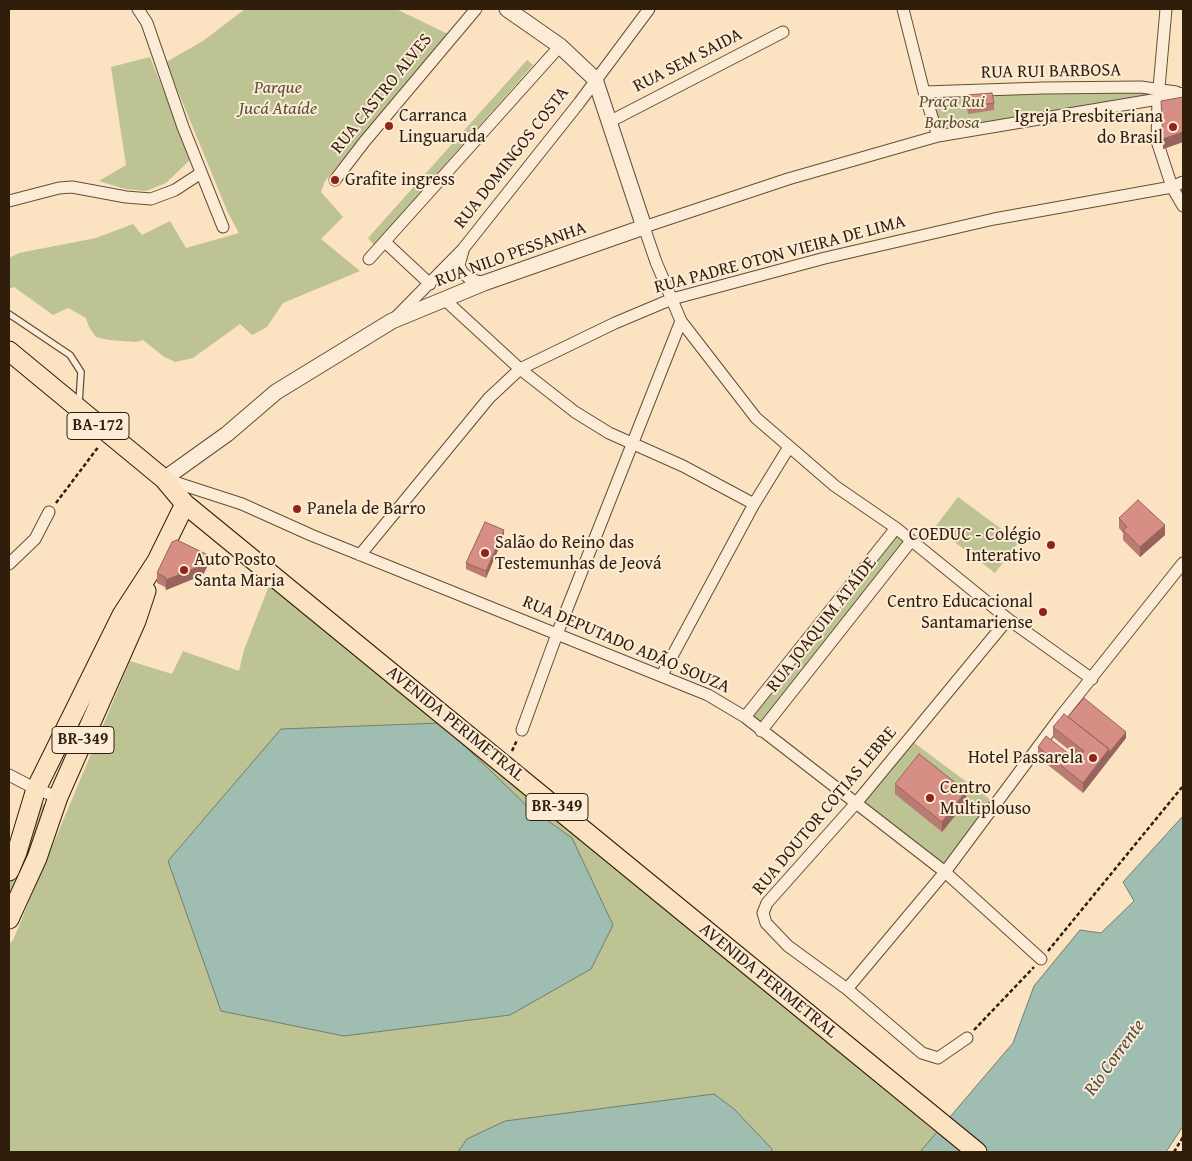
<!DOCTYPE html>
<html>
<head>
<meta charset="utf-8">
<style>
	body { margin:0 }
	#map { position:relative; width:1192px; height:1161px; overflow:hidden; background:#fbe2c1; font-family:"Gentium Book Plus",serif }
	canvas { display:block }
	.frame { position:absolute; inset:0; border:10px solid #301e0b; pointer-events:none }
</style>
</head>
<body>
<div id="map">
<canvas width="1192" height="1161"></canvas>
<div class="frame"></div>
</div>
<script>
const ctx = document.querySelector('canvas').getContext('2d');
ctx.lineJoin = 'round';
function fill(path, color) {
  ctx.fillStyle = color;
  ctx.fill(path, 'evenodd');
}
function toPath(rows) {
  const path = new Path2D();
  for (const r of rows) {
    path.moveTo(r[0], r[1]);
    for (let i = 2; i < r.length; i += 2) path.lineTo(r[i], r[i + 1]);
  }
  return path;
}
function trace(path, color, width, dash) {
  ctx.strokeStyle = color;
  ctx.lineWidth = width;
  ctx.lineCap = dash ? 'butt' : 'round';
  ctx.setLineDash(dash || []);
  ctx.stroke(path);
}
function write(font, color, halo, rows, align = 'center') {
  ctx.font = font + ' "Gentium Book Plus",serif';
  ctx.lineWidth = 4;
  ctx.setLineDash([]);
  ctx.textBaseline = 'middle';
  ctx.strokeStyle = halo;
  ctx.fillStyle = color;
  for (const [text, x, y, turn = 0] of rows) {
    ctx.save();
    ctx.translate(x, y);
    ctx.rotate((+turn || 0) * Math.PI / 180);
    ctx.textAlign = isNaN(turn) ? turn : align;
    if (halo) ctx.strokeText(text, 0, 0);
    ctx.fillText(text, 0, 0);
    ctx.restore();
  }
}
fill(toPath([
	[245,9,396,9,448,34,325,181,321,192,343,217,321,239,360,271,283,303,267,327,252,335,240,324,193,358,175,362,163,356,143,340,136,342,109,340,96,337,89,327,86,318,68,308,53,315,14,287,9,289,9,258,19,253,96,238,133,224,142,235,170,221,186,248,239,233,228,213,166,62,203,41],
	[150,57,191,159,166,183,146,191,125,189,99,181,126,165,111,67],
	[527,60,533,65,374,245,368,238],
	[988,90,1179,93,938,136,924,92],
	[958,497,1019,542,995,573,935,527],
	[896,528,911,541,761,731,745,717],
	[270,583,944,1139,934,1152,9,1152,9,944,13,940,130,661,172,674,183,651,239,671,244,650],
	[909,739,996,804,945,872,857,802],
	[38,802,48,806,9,909,9,883]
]), '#bdc393');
const water = toPath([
	[441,723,526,805,572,838,613,925,591,969,510,1015,344,1036,221,1011,168,861,281,729,441,723],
	[1183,816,1183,1126,1166,1152,920,1152,1013,1043,1034,986,1080,930,1101,933,1134,901,1123,882,1183,816],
	[714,1094,734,1109,772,1149,772,1152,458,1152,467,1139,505,1121,714,1094]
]);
fill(water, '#9fbeb1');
trace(water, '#737e6f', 1);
const service = toPath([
	[9,314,70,355,81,372,79,403]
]);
const minor = toPath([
	[138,9,147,23,183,127,223,227],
	[903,9,924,92,938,136],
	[1166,9,1158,99,1157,141,1172,187,1183,206],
	[924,92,1043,88,1141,87,1176,92],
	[609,122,783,32],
	[335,180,365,141,476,9],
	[9,201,59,188,72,187,126,197,151,199,175,190,201,173],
	[385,242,430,284],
	[463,251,459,265,462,272,470,279,484,283],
	[369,259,560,46],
	[445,300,520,369,575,412,609,433,683,466,754,504],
	[395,318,463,249,579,103,649,9],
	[168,480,242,504,311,535,708,695,745,717,945,872,1041,959],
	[360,555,489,398,520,369,615,323,672,299,825,258,994,219,1172,187,1183,182],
	[9,564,35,539,49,512],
	[662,675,754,504,789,447],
	[1092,679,1008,619,896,528,835,486,756,418,681,321,656,262,644,227,788,179,938,136,1158,99,1179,93],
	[745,717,896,528],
	[522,730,557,634,681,321],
	[761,731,911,541],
	[9,775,36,789,58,797],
	[847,989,945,872,1061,716,1183,563],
	[967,1038,938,1058,922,1053,847,989,788,946,766,923,763,913,767,903,857,802,1008,619]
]);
const tertiary = toPath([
	[164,479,227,434,276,392,392,321,484,283,644,227,595,79,560,46,507,9]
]);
const primary = toPath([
	[9,351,164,479,185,504,977,1152],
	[9,871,17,852,36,789,122,615,157,561,185,504],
	[9,919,37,858,58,797,136,621,146,591]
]);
trace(service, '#634f38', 8);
trace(minor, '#634f38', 13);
trace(tertiary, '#634f38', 17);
trace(primary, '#301e0b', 21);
trace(toPath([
	[56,503,99,446],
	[512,751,517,740],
	[1048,951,1183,786],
	[974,1030,1034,967],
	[1174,1152,1183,1137]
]), '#301e0b', 2.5, [4, 2.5]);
trace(service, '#fcecd7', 5.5);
trace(minor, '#fcecd7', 11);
trace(tertiary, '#fcecd7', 15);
trace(primary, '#fbe2c1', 19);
fill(toPath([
	[966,95,994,103,994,110,968,114,966,102],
	[1183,97,1183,142,1163,149,1161,101],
	[1119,518,1165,535,1140,557,1123,540,1123,533,1119,528],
	[504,536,486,578,466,569,466,563],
	[208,565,203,575,166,590,165,587,157,583,157,573],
	[1068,717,1126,738,1083,793,1038,757,1038,747,1077,760,1079,758,1053,737,1053,727],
	[895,784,966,802,942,832,895,794]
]), '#b97b72');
fill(toPath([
	[1183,132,1183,142,1163,149,1163,139],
	[1165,525,1165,535,1140,557,1140,547],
	[504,530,504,536,486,578,486,571],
	[208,555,208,565,203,575,166,590,166,580],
	[1126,732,1126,738,1083,793,1083,783,1109,749],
	[966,791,966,802,942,832,942,822]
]), '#96645d');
const building = toPath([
	[992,93,994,103,968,107,966,95,992,93],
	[1183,97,1183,132,1163,139,1161,101,1183,97],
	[1138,500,1165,525,1140,547,1123,530,1127,527,1119,518,1138,500],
	[485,522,504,530,486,571,466,563,485,522],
	[177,540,208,555,203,565,166,580,165,577,157,573,172,542,177,540],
	[1084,698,1126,732,1109,753,1109,749,1068,717,1084,698],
	[1064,714,1109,749,1083,783,1038,747,1046,736,1077,760,1084,751,1053,727,1064,714],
	[919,754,966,791,942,822,895,784,919,754]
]);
fill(building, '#d78f85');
trace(building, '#96645d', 1);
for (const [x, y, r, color] of [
	[389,126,5,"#8f2418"],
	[1173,127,5,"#8f2418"],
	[335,180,5,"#8f2418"],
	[297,509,5,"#8f2418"],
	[1051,545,5,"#8f2418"],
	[485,553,5,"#8f2418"],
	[184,570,5,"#8f2418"],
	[1043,612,5,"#8f2418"],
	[1093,758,5,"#8f2418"],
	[930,798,5,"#8f2418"]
]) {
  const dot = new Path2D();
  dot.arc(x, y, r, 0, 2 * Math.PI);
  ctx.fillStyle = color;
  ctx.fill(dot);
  trace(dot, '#fcecd7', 2);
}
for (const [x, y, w] of [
	[98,426,62],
	[83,740,62],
	[557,807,62]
]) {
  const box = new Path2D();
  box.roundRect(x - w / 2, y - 13.5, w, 27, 4);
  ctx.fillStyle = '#fcecd7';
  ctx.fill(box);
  trace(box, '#301e0b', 1);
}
write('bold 16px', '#301e0b', null, [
	["BA-172",98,426],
	["BR-349",83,740],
	["BR-349",557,807]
]);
write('18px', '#301e0b', '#fcecd7', [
	["RUA SEM SAIDA",688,61,-27],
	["RUA RUI BARBOSA",1051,72,-1],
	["RUA CASTRO ALVES",382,94,-51],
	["RUA DOMINGOS COSTA",512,158,-52],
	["RUA NILO PESSANHA",511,255,-20],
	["RUA PADRE OTON VIEIRA DE LIMA",780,255,-15],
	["RUA JOAQUIM ATAÍDE",822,625,-52],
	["RUA DEPUTADO ADÃO SOUZA",626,645,23],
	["AVENIDA PERIMETRAL",455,724,39],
	["RUA DOUTOR COTIAS LEBRE",825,811,-50],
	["AVENIDA PERIMETRAL",768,981,39]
]);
write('italic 18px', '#5a5034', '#fcecd7', [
	["Parque",278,88],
	["Jucá Ataíde",278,109],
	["Praça Rui",952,102],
	["Barbosa",952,123]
]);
write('18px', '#301e0b', '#fcecd7', [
	["Carranca",399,116],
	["Linguaruda",399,137],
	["Igreja Presbiteriana",1163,117,"right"],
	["do Brasil",1163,138,"right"],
	["Grafite ingress",345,180],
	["Panela de Barro",307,509],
	["COEDUC - Colégio",1041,535,"right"],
	["Interativo",1041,556,"right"],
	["Salão do Reino das",495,543],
	["Testemunhas de Jeová",495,564],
	["Auto Posto",194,560],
	["Santa Maria",194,581],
	["Centro Educacional",1033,602,"right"],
	["Santamariense",1033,623,"right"],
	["Hotel Passarela",1083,758,"right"],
	["Centro",940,788],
	["Multiplouso",940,809]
], 'left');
write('italic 19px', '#514e3d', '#fcecd7', [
	["Rio Corrente",1115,1058,-54]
]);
</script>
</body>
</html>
